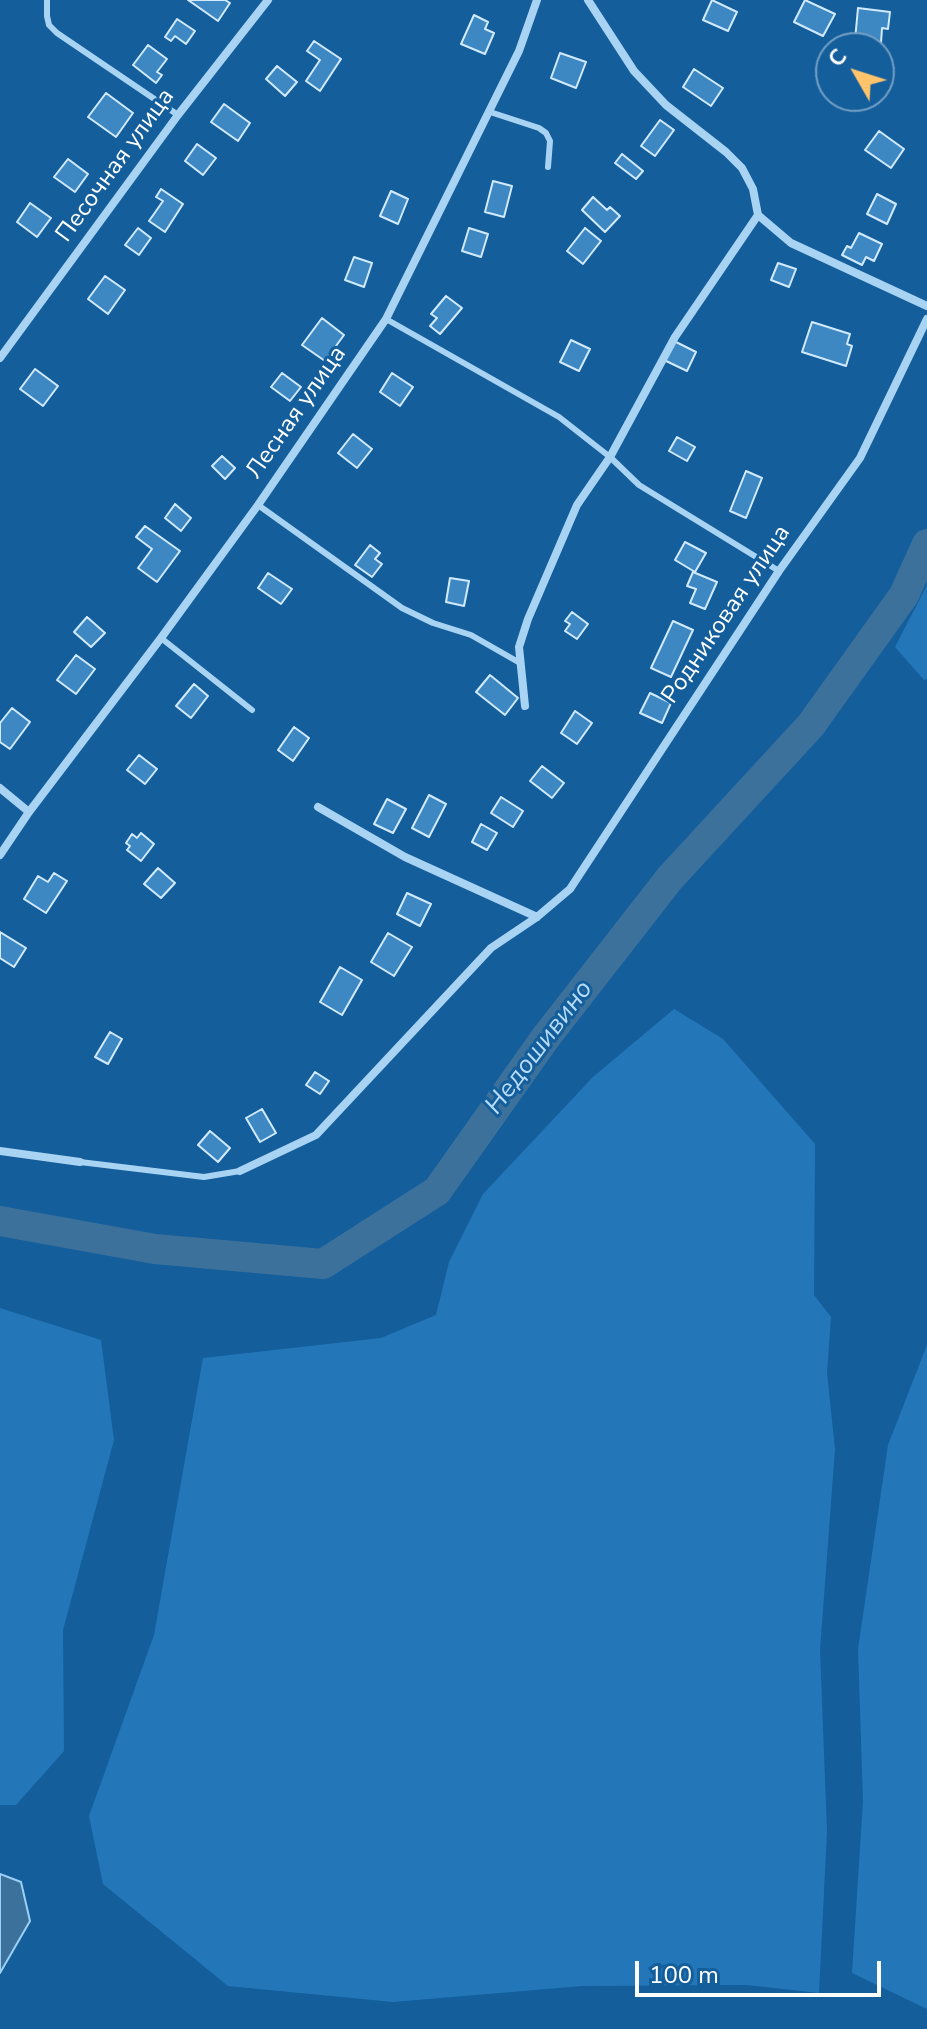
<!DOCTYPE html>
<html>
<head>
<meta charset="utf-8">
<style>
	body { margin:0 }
	#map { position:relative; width:927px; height:2029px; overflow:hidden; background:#145e9c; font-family:"Nunito Sans",sans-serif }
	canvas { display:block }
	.north { position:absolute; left:815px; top:32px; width:80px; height:80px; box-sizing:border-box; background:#145e9c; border:2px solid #729ec4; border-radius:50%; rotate:309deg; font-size:22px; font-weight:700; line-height:32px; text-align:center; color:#fff }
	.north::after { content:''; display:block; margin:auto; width:28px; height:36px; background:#ffc46b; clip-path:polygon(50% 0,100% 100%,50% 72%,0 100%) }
	.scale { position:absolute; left:635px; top:1961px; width:246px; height:36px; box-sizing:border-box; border:4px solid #fff; border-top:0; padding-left:10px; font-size:24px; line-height:28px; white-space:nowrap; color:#fff; -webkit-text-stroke:6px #145e9c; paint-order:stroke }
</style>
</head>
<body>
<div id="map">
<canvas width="927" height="2029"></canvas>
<div class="north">С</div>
<div class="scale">100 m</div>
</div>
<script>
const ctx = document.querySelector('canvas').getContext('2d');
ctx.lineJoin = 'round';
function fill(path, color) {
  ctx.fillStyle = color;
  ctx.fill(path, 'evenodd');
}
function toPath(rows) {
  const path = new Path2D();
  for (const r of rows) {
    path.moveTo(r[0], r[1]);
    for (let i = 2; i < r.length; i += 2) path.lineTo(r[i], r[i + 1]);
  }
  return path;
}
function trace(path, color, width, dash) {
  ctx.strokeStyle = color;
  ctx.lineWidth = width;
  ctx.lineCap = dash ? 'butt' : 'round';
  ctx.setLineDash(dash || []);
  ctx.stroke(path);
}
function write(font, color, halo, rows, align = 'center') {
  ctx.font = font + ' "Nunito Sans",sans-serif';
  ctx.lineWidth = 6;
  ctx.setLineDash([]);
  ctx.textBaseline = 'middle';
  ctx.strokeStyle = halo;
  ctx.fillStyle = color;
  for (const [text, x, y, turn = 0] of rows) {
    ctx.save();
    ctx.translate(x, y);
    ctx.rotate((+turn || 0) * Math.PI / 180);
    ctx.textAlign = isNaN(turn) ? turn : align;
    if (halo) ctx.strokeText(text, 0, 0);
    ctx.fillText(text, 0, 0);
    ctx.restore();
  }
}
fill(toPath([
	[927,585,927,679,924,680,895,647],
	[674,1009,723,1039,815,1144,814,1295,831,1317,827,1373,835,1449,820,1650,827,1831,819,1993,747,1985,582,1986,393,2002,228,1986,103,1884,89,1816,154,1635,203,1358,381,1338,436,1315,449,1262,483,1194,593,1077],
	[0,1308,101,1340,114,1440,63,1630,64,1751,16,1805,0,1805],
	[927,1345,927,2009,852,1973,863,1801,858,1649,888,1445]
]), '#2377b9');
const water = toPath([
	[0,1874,21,1882,30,1921,0,1973,0,1874]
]);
fill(water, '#3c719c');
trace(water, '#9bd0f6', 2);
trace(toPath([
	[0,1221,155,1249,323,1264,437,1191,546,1037,670,878,811,725,904,595,927,544]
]), '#3c719c', 30);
const building = toPath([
	[188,0,225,0,230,3,218,21,188,0],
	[712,0,737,12,728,31,703,20,712,0],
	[805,0,835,14,823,36,794,22,805,0],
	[858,8,890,12,888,29,882,28,881,43,855,40,858,8],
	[474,15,488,22,485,29,494,33,485,54,461,44,474,15],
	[177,19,195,31,186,44,175,36,171,41,165,37,177,19],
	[314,41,341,59,320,91,306,81,320,60,307,51,314,41],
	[148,45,167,59,157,72,162,75,156,83,133,65,148,45],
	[560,53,586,62,576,88,551,78,560,53],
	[277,66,297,82,285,96,266,79,277,66],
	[694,69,723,88,711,106,683,87,694,69],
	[106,93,133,113,116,137,88,117,106,93],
	[224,104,250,123,238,141,211,122,224,104],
	[660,120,674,130,655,156,641,146,660,120],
	[879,131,904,149,891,168,865,150,879,131],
	[197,144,216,158,203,175,185,161,197,144],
	[622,154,643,171,636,179,615,163,622,154],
	[68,159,88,174,75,192,54,177,68,159],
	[493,181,512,186,504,217,485,212,493,181],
	[161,189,183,204,165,232,149,221,163,201,156,197,161,189],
	[391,191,408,199,398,224,380,216,391,191],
	[877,194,896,204,887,224,867,214,877,194],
	[593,197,607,210,610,207,620,216,605,232,582,210,593,197],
	[30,203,51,218,37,237,17,222,30,203],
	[138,228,151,238,139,255,125,245,138,228],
	[469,228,488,234,481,257,462,251,469,228],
	[585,228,601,241,583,264,567,251,585,228],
	[859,233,882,244,874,261,866,257,862,265,842,255,847,246,851,248,859,233],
	[354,257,372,263,364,287,345,280,354,257],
	[778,263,796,269,789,287,771,280,778,263],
	[105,276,125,290,108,314,88,299,105,276],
	[446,296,462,308,440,334,430,326,437,318,431,314,446,296],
	[322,318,344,335,325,361,302,345,322,318],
	[812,322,850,334,847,344,852,346,846,366,802,352,812,322],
	[571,340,590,349,579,371,560,362,571,340],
	[674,341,696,352,687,371,664,360,674,341],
	[35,369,58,386,43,406,20,389,35,369],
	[282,373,301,387,290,401,271,387,282,373],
	[392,373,413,387,400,406,380,392,392,373],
	[353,434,372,449,357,468,338,453,353,434],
	[677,437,695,447,687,461,669,451,677,437],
	[222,456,235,468,225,479,212,466,222,456],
	[746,471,762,478,746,518,730,511,746,471],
	[175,504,191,518,181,531,165,518,175,504],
	[145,526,180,551,157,582,138,568,152,549,136,537,145,526],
	[685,542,706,553,695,572,675,560,685,542],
	[370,545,380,553,375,559,382,564,372,577,355,565,370,545],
	[693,572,717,582,705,609,690,603,696,589,687,586,693,572],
	[268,573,292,589,281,604,258,588,268,573],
	[450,578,469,581,464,606,446,602,450,578],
	[572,612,588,624,577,639,565,631,570,624,565,621,572,612],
	[87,617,105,633,91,647,74,632,87,617],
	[673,621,693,630,671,677,651,668,673,621],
	[76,655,95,669,76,694,57,680,76,655],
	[490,675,518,698,505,715,476,692,490,675],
	[194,684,208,696,191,718,176,706,194,684],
	[650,693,671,703,662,723,640,713,650,693],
	[12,708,30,722,10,749,0,742,0,723,12,708],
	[575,711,592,723,577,744,561,733,575,711],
	[294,727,309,738,293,761,278,750,294,727],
	[139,755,157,769,145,784,127,770,139,755],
	[542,766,564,783,552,798,530,781,542,766],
	[429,795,446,804,429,837,412,828,429,795],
	[501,797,523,811,513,827,491,813,501,797],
	[387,799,406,809,393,833,374,824,387,799],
	[481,824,497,833,487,850,472,842,481,824],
	[141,833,154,844,141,861,127,850,130,846,126,843,132,834,137,838,141,833],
	[158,868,175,883,161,898,144,884,158,868],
	[54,873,67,881,46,913,24,899,38,876,48,882,54,873],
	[407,893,431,904,420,926,397,914,407,893],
	[0,932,26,948,14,967,0,958,0,932],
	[388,933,412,947,394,976,371,962,388,933],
	[340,967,362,980,342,1015,320,1002,340,967],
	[110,1032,122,1039,108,1064,95,1057,110,1032],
	[315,1072,329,1081,320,1094,306,1085,315,1072],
	[262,1109,276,1133,260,1142,246,1118,262,1109],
	[210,1131,230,1148,218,1162,198,1145,210,1131]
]);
fill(building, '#3d87c3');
trace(building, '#d1eafd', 2);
trace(toPath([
	[47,0,47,16,49,25,57,33,178,115],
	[490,112,539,128,546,133,550,141,548,167],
	[386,319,559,417,610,457,639,485,779,571],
	[258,505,402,608,433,623,471,635,520,663],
	[161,638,252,710],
	[80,1162,204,1177,240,1171]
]), '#a9d3f3', 6);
trace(toPath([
	[588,0,634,71,666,105,726,152,742,168,753,189,758,215,791,243,927,306],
	[0,358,178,115,268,0],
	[525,706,519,647,528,619,577,505,610,457,675,337,758,215],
	[0,788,29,812],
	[318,807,405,857,537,917],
	[0,855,29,812,161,638,258,505,386,319,519,51,537,0],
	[0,1151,80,1162],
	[240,1171,316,1135,491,948,537,917,570,889,779,571,860,458,927,319]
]), '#a9d3f3', 8);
write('24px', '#fff', '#145e9c', [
	["Песочная улица",116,166,-54],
	["Лесная улица",297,413,-55],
	["Родниковая улица",727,615,-56]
]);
write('italic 26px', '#b6dcfa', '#145e9c', [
	["Недошивино",540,1048,-53]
]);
</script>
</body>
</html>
